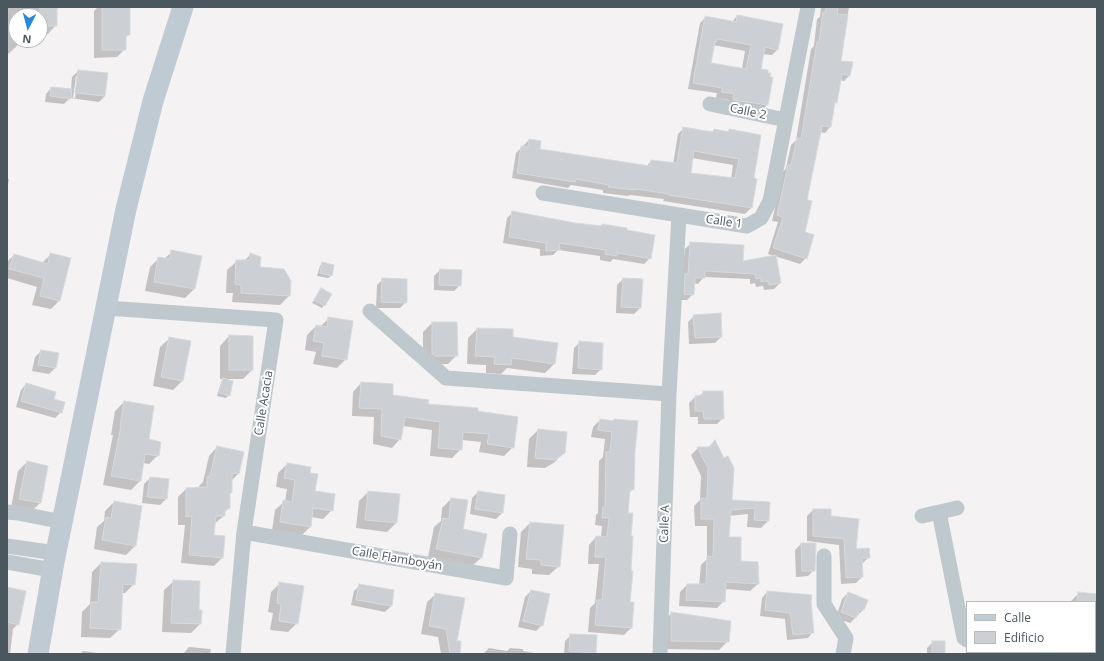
<!DOCTYPE html>
<html>
<head>
<meta charset="utf-8">
<style>
	body { margin:0 }
	#map { position:relative; width:1104px; height:661px; overflow:hidden; background:#f4f2f2; font-family:"Open Sans",sans-serif }
	canvas { display:block }
	.frame { position:absolute; inset:0; border:8px solid #4b575e; pointer-events:none }
	.legend { position:absolute; left:966px; top:601px; width:130px; height:52px; box-sizing:border-box; background:#fff; border:1px solid #b7bcbf; margin:0; padding:5px 7px; list-style:none; font-size:12px; color:#4b575e }
	.legend li { display:flex; align-items:center; gap:8px; height:20px }
	.legend b { width:20px; border:1px solid #b7bcbf }
	.north { position:absolute; left:8px; top:8px; width:40px; height:40px; box-sizing:border-box; background:#fff; border:1px solid #b7bcbf; border-radius:50%; rotate:186deg; font-size:11px; font-weight:700; line-height:16px; text-align:center; color:#4b575e }
	.north::after { content:''; display:block; margin:auto; width:14px; height:18px; background:#2789d9; clip-path:polygon(50% 0,100% 100%,50% 72%,0 100%) }
</style>
</head>
<body>
<div id="map">
<canvas width="1104" height="661"></canvas>
<div class="frame"></div>
<ul class="legend">
<li><b style="height:5px;background:#bfcad2"></b>Calle</li>
<li><b style="height:11px;background:#ccd0d4"></b>Edificio</li>
</ul>
<div class="north">N</div>
</div>
<script>
const ctx = document.querySelector('canvas').getContext('2d');
ctx.lineJoin = 'round';
function fill(path, color) {
  ctx.fillStyle = color;
  ctx.fill(path, 'evenodd');
}
function toPath(rows) {
  const path = new Path2D();
  for (const r of rows) {
    path.moveTo(r[0], r[1]);
    for (let i = 2; i < r.length; i += 2) path.lineTo(r[i], r[i + 1]);
  }
  return path;
}
function trace(path, color, width, dash) {
  ctx.strokeStyle = color;
  ctx.lineWidth = width;
  ctx.lineCap = dash ? 'butt' : 'round';
  ctx.setLineDash(dash || []);
  ctx.stroke(path);
}
function write(font, color, halo, rows, align = 'center') {
  ctx.font = font + ' "Open Sans",sans-serif';
  ctx.lineWidth = 4;
  ctx.setLineDash([]);
  ctx.textBaseline = 'middle';
  ctx.strokeStyle = halo;
  ctx.fillStyle = color;
  for (const [text, x, y, turn = 0] of rows) {
    ctx.save();
    ctx.translate(x, y);
    ctx.rotate((+turn || 0) * Math.PI / 180);
    ctx.textAlign = isNaN(turn) ? turn : align;
    if (halo) ctx.strokeText(text, 0, 0);
    ctx.fillText(text, 0, 0);
    ctx.restore();
  }
}
fill(toPath([
	[7,7,59,7,56,11,56,25,48,34,40,34,40,16,16,16,17,46,7,55],
	[98,7,129,7,129,34,125,39,125,49,117,57,94,58,94,11],
	[821,7,849,7,840,61,850,75,844,81,840,80,836,102,834,104,830,127,825,133,820,132,806,200,804,232,806,258,800,264,768,254,778,222,772,221,783,172,786,168,791,145,796,140,811,49,814,46,817,19,820,17],
	[737,16,778,49,772,55,763,54,760,70,767,105,761,111,728,105,729,100,716,98,717,93,688,89,700,23,706,17,732,22],
	[713,45,745,51,742,69,710,63],
	[78,71,105,96,99,102,70,98,64,104,45,102,46,94,51,88,71,90,72,77],
	[76,76,78,76,75,98,73,98],
	[684,128,711,133,714,130,728,132,729,130,752,179,751,208,745,214,663,201,664,199,630,195,628,196,603,193,603,190,571,185,568,188,512,178,516,153,529,140,539,150,646,167,651,161,673,164,678,134],
	[692,158,733,165,731,179,690,173],
	[7,179,9,179,7,192],
	[513,212,575,224,601,227,602,225,650,258,644,264,613,259,610,262,600,260,600,256,558,250,553,255,540,256,540,249,503,243,507,218],
	[691,243,780,283,774,289,764,290,763,286,756,287,755,283,750,284,750,279,704,277,698,284,693,283,693,294,687,300,678,300,685,249],
	[172,252,194,289,185,298,145,291,150,267,159,258,164,259],
	[51,254,69,259,59,301,51,309,32,305,37,287,7,278,7,262,14,255,42,263],
	[250,255,259,268,290,281,289,296,280,305,232,302,233,293,226,293,227,270,237,261,244,261],
	[322,263,331,276,328,278,317,276,320,266],
	[440,270,460,285,454,291,434,290,434,276],
	[383,279,406,302,400,308,376,308,377,285],
	[623,279,640,308,634,314,616,313,617,285],
	[319,292,331,295,322,308,312,303],
	[694,316,721,337,715,343,689,344,688,322],
	[329,318,346,359,337,368,313,364,316,352,305,350,307,335,316,326,320,327],
	[432,323,457,355,448,364,425,365,423,363,423,332],
	[477,329,512,338,554,364,545,373,507,368,501,374,486,373,486,365,467,364,468,338],
	[229,336,252,370,243,379,220,379,220,346],
	[170,338,182,381,173,390,153,386,160,347],
	[580,342,601,369,595,375,572,374,574,348],
	[41,351,55,368,49,374,32,371,35,357],
	[224,379,229,395,226,398,217,396,221,382],
	[361,383,392,396,427,405,477,412,513,447,504,456,479,452,481,442,462,440,461,449,452,458,430,456,432,430,403,426,400,439,392,448,373,444,374,417,352,416,353,392],
	[26,384,53,400,61,412,55,418,16,407,21,390],
	[704,392,723,418,717,424,698,424,698,417,690,417,689,403,695,397,699,396],
	[124,402,158,455,149,464,143,463,140,481,131,490,103,485,113,435,111,435,115,411],
	[600,420,612,421,614,420,634,451,633,489,629,493,627,514,630,537,629,603,632,627,624,635,588,632,590,608,595,603,599,564,588,564,589,545,596,537,601,537,602,526,595,525,596,515,598,513,599,461,603,457,605,439,591,437,593,427],
	[538,430,564,452,555,462,545,468,527,467,529,439],
	[217,447,242,453,238,474,231,481,229,508,224,513,224,516,214,524,213,536,222,558,214,566,181,563,185,525,178,525,178,497,186,489,199,488,199,486,203,482,209,456],
	[698,448,708,448,731,501,769,503,768,521,761,528,747,527,748,514,729,516,728,538,740,562,758,584,750,591,725,589,724,601,717,608,679,606,680,592,687,585,699,585,701,565,707,559,707,526,695,526,694,506,700,500,701,476,691,455],
	[27,462,47,466,40,503,31,512,11,508,18,471],
	[287,464,309,474,314,492,332,510,323,519,311,517,310,527,301,536,272,531,275,510,285,501,287,489,276,487,278,473],
	[150,478,168,480,166,499,160,505,142,503,144,484],
	[368,492,396,523,387,532,356,528,359,501],
	[478,492,502,513,496,519,470,514,472,498],
	[451,499,461,530,481,558,472,566,428,557,434,527,441,521,442,508],
	[114,502,135,546,126,555,94,549,97,527,104,521,105,511],
	[813,510,830,517,855,550,869,557,863,563,861,563,862,577,856,583,841,584,839,545,807,541,807,516],
	[530,523,559,566,549,575,532,574,532,569,518,567,521,532],
	[801,544,814,570,808,576,796,577,795,550],
	[101,563,134,584,125,593,122,593,120,629,110,638,81,637,82,612,90,604,92,572],
	[174,581,198,611,200,624,191,633,162,632,164,590],
	[280,583,297,623,288,632,270,630,273,613,268,612,271,592],
	[360,585,391,606,385,612,351,605,354,591],
	[7,588,18,624,13,629,10,654,7,654],
	[531,591,542,625,536,631,518,627,525,597],
	[767,592,810,602,813,632,808,638,787,640,785,619,760,616,762,598],
	[848,593,863,610,850,623,836,618,842,599],
	[1079,593,1097,595,1097,630,1095,631,1095,602,1070,602],
	[436,594,456,642,458,654,441,654,438,637,421,634,427,602],
	[672,613,728,641,719,650,663,649,662,622],
	[571,635,595,652,593,654,564,654,565,641],
	[933,642,944,654,927,654,927,648],
	[189,647,211,649,210,654,183,654],
	[489,648,507,651,510,648,523,649,523,651,540,654,483,654],
	[83,651,105,654,80,654]
]), '#0003');
const building = toPath([
	[40,7,57,7,57,26,40,26,40,7],
	[102,7,130,7,130,35,126,35,126,50,102,50,102,7],
	[826,7,838,7,837,14,848,15,841,61,853,62,850,76,842,74,837,103,835,102,831,127,822,126,807,200,812,201,805,232,814,235,807,259,773,248,783,217,777,215,788,165,791,165,797,138,801,139,817,42,819,42,823,12,825,12,826,7],
	[737,15,783,24,778,50,765,47,761,69,768,70,768,73,771,73,770,77,773,77,768,105,733,100,734,94,722,92,722,88,693,83,705,16,736,22,737,15],
	[717,39,751,45,746,69,711,63,715,42,716,42,717,39],
	[78,70,108,73,105,96,75,93,78,70],
	[51,87,72,89,71,99,50,96,51,87],
	[683,127,713,132,714,129,729,132,729,129,761,135,754,178,757,179,752,208,669,195,669,194,636,189,635,190,608,187,609,185,576,179,575,182,517,173,521,146,528,147,529,139,541,141,540,149,650,166,651,160,677,163,683,127],
	[694,151,739,159,735,178,691,173,694,151],
	[512,211,575,223,602,226,602,224,627,228,627,230,655,235,651,259,618,253,617,256,605,254,606,250,559,243,560,250,546,251,546,243,509,237,512,211],
	[690,242,744,245,743,261,776,255,781,283,769,285,769,281,761,282,761,278,756,279,755,274,705,271,705,278,695,278,694,295,684,294,685,274,688,274,690,242],
	[171,250,202,256,195,289,154,282,158,257,170,259,171,250],
	[50,253,71,258,60,301,40,296,44,278,9,269,14,254,48,264,50,253],
	[250,253,261,257,260,267,284,269,291,281,290,296,241,293,241,285,235,284,236,260,250,260,250,253],
	[322,262,334,265,332,276,320,273,322,262],
	[440,269,462,270,461,286,439,285,440,269],
	[382,278,407,279,407,303,381,302,382,278],
	[623,278,643,279,641,308,621,307,623,278],
	[321,288,332,294,325,306,314,300,321,288],
	[721,313,722,337,695,338,693,315,721,313],
	[328,317,353,321,347,360,322,356,324,343,313,341,316,325,327,327,328,317],
	[432,322,457,322,458,356,435,356,432,354,432,322],
	[477,328,513,329,513,337,558,343,555,364,512,358,511,365,494,364,495,357,475,356,477,328],
	[229,335,253,336,253,370,229,370,229,335],
	[169,337,191,341,183,381,161,377,169,337],
	[579,341,603,343,602,370,578,368,579,341],
	[41,350,59,353,56,368,38,365,41,350],
	[223,378,233,381,230,396,219,393,223,378],
	[361,382,393,384,393,395,429,400,428,404,478,408,478,411,518,417,514,448,487,444,489,434,463,432,462,450,438,448,440,422,405,417,401,440,381,436,382,409,359,408,361,382],
	[26,383,56,392,54,399,65,402,62,413,21,401,26,383],
	[703,391,723,391,724,419,704,419,703,411,695,411,695,396,703,395,703,391],
	[124,401,154,406,149,439,161,442,159,456,145,454,141,481,111,476,121,426,120,426,124,401],
	[600,419,614,421,614,419,638,421,635,451,634,490,630,489,628,513,633,513,631,536,633,536,631,571,633,571,630,602,634,602,632,628,595,625,597,600,602,600,606,557,595,557,596,536,607,537,609,518,602,518,603,507,605,507,606,452,610,452,612,432,598,430,600,419],
	[538,429,567,432,565,453,555,460,535,458,538,429],
	[715,440,724,458,728,456,734,468,732,500,770,502,769,521,754,520,755,508,731,510,729,537,741,537,741,561,758,562,759,584,726,582,725,602,686,600,687,584,706,584,707,556,713,557,714,519,701,519,701,498,707,499,708,468,697,447,709,447,715,440],
	[217,446,244,452,239,474,232,473,232,493,230,493,230,508,225,510,225,516,216,516,214,535,225,536,223,558,189,555,192,516,186,517,186,488,207,487,207,477,210,476,217,446],
	[27,461,48,466,41,503,19,499,27,461],
	[287,463,311,467,310,473,318,474,315,491,335,494,333,511,313,508,311,527,280,522,283,500,292,502,295,480,284,478,287,463],
	[150,477,169,479,167,499,147,497,150,477],
	[368,491,400,494,397,523,365,520,368,491],
	[478,491,505,495,503,513,475,509,478,491],
	[451,498,468,500,463,529,487,534,482,558,436,549,443,518,449,519,451,498],
	[114,501,142,506,136,546,102,540,106,517,111,518,114,501],
	[813,509,831,509,831,516,859,519,856,549,869,548,870,558,862,558,863,577,846,578,844,539,813,536,813,509],
	[530,522,564,525,560,567,541,565,541,560,526,559,530,522],
	[801,543,816,543,815,571,802,571,801,543],
	[101,562,137,564,135,585,123,584,121,630,90,628,91,602,98,602,101,562],
	[173,580,200,581,199,610,202,610,201,624,171,623,173,580],
	[279,582,304,586,298,624,279,621,281,604,277,603,279,582],
	[359,584,394,590,392,606,356,600,359,584],
	[7,587,26,591,19,625,7,622,7,587],
	[531,590,550,594,543,626,523,621,531,590],
	[767,591,812,595,811,602,814,633,793,635,790,613,765,610,767,591],
	[848,592,868,600,864,610,860,609,856,618,841,612,848,592],
	[1078,592,1097,594,1097,602,1077,602,1078,592],
	[435,593,465,598,457,641,461,641,460,654,450,654,446,629,429,626,435,593],
	[671,612,731,621,729,642,671,641,671,612],
	[570,634,597,635,596,653,569,651,570,634],
	[932,641,945,641,945,654,932,654,932,641]
]);
fill(building, '#ccd0d4');
trace(building, '#d6d9dd', 1);
trace(toPath([
	[710,104,786,120],
	[543,193,747,226,761,218,770,201,808,7],
	[107,308,276,320,244,532,233,654],
	[370,311,446,378,669,394],
	[7,512,18,513,63,522],
	[939,512,964,638,967,640],
	[922,516,957,508],
	[244,532,506,578,510,534],
	[7,546,56,553],
	[824,556,824,604,846,638,843,654],
	[7,562,52,570],
	[989,652,997,653,997,654],
	[660,654,669,394,679,215]
]), '#bfc8cd', 15);
trace(toPath([
	[38,654,54,562,126,209,153,101,183,7]
]), '#bfcad2', 21);
write('12px', '#4b575e', '#fff', [
	["Calle 2",748,112,12],
	["Calle 1",724,222,8],
	["Calle Acacia",264,403,-81],
	["Calle A",665,524,-88],
	["Calle Flamboyán",397,559,10]
]);
</script>
</body>
</html>
